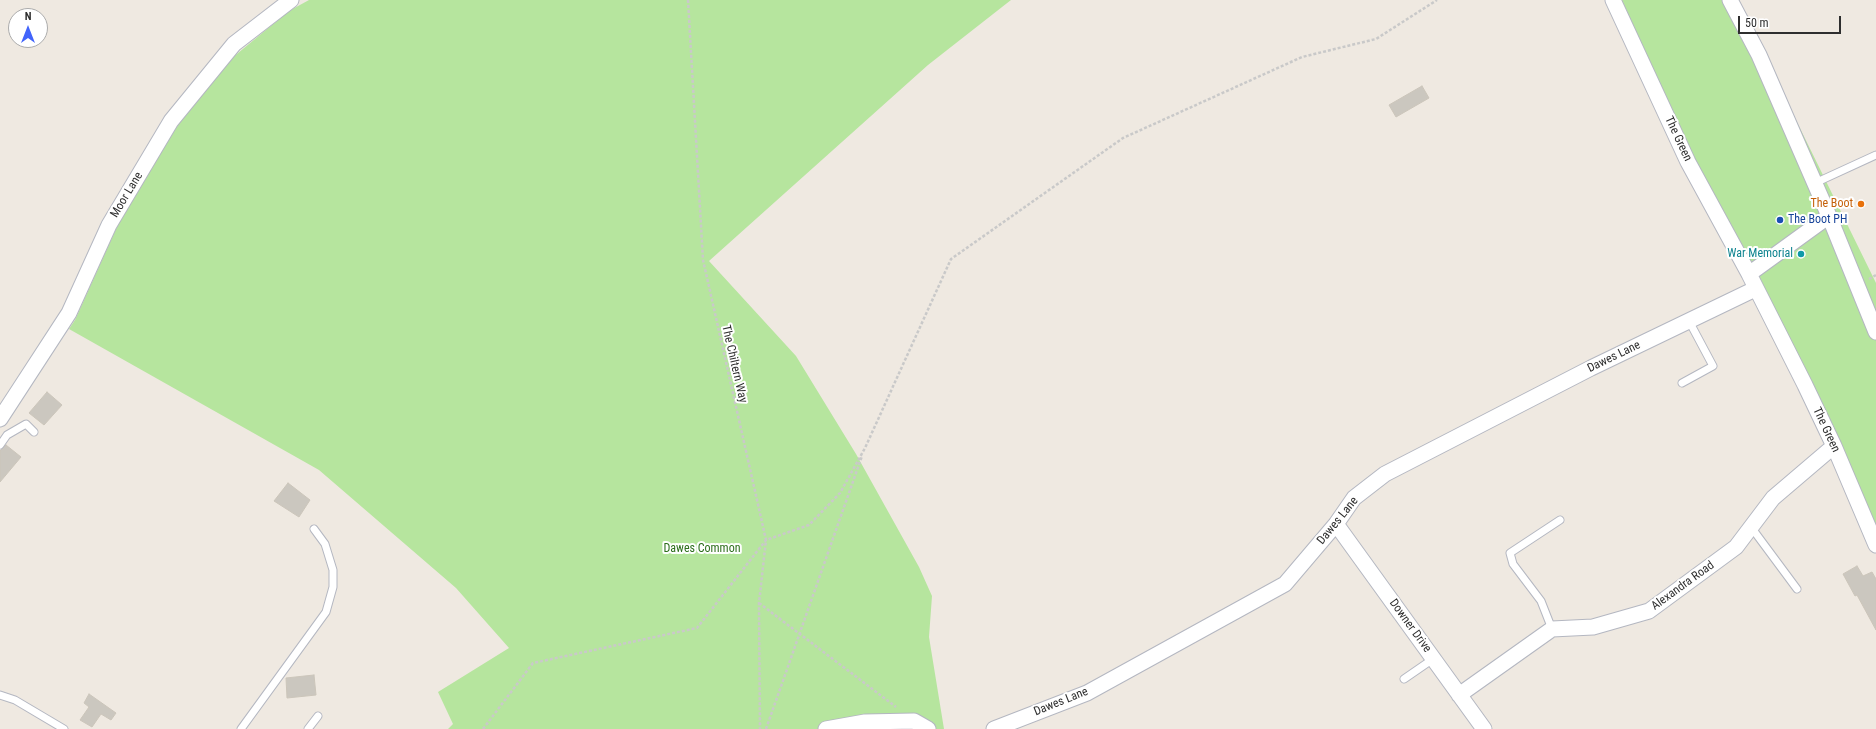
<!DOCTYPE html>
<html>
<head>
<meta charset="utf-8">
<style>
	body { margin:0 }
	#map { position:relative; width:1876px; height:729px; overflow:hidden; background:#efe9e1; font-family:"Roboto Condensed",sans-serif }
	canvas { display:block }
	.north { position:absolute; left:8px; top:8px; width:40px; height:40px; box-sizing:border-box; background:#fff; border:1px solid #ababab; border-radius:50%; rotate:0deg; font-size:11px; font-weight:700; line-height:16px; text-align:center; color:#2e2e2e }
	.north::after { content:''; display:block; margin:auto; width:14px; height:18px; background:#4264fb; clip-path:polygon(50% 0,100% 100%,50% 72%,0 100%) }
	.scale { position:absolute; left:1738px; top:16px; width:103px; height:18px; box-sizing:border-box; border:2px solid #2e2e2e; border-top:0; padding-left:5px; font-size:12px; line-height:14px; white-space:nowrap; color:#2e2e2e; -webkit-text-stroke:3px #fff; paint-order:stroke }
</style>
</head>
<body>
<div id="map">
<canvas width="1876" height="729"></canvas>
<div class="north">N</div>
<div class="scale">50 m</div>
</div>
<script>
const ctx = document.querySelector('canvas').getContext('2d');
ctx.lineJoin = 'round';
function fill(path, color) {
  ctx.fillStyle = color;
  ctx.fill(path, 'evenodd');
}
function toPath(rows) {
  const path = new Path2D();
  for (const r of rows) {
    path.moveTo(r[0], r[1]);
    for (let i = 2; i < r.length; i += 2) path.lineTo(r[i], r[i + 1]);
  }
  return path;
}
function trace(path, color, width, dash) {
  ctx.strokeStyle = color;
  ctx.lineWidth = width;
  ctx.lineCap = dash ? 'butt' : 'round';
  ctx.setLineDash(dash || []);
  ctx.stroke(path);
}
function write(font, color, halo, rows, align = 'center') {
  ctx.font = font + ' "Roboto Condensed",sans-serif';
  ctx.lineWidth = 4;
  ctx.setLineDash([]);
  ctx.textBaseline = 'middle';
  ctx.strokeStyle = halo;
  ctx.fillStyle = color;
  for (const [text, x, y, turn = 0] of rows) {
    ctx.save();
    ctx.translate(x, y);
    ctx.rotate((+turn || 0) * Math.PI / 180);
    ctx.textAlign = isNaN(turn) ? turn : align;
    if (halo) ctx.strokeText(text, 0, 0);
    ctx.fillText(text, 0, 0);
    ctx.restore();
  }
}
fill(toPath([
	[309,0,1011,0,928,65,709,261,796,356,856,454,919,567,932,596,929,637,944,729,448,729,453,724,438,692,509,648,456,588,319,470,69,329,75,320,125,209,178,125,232,58,289,11],
	[1622,0,1737,0,1876,283,1876,530,1685,144]
]), '#b6e59e');
const building = toPath([
	[1422,86,1429,98,1396,117,1389,105,1422,86],
	[47,392,62,405,44,425,29,413,47,392],
	[6,445,21,457,0,482,0,451,6,445],
	[288,483,310,500,299,517,274,501,288,483],
	[1857,566,1863,576,1872,572,1876,579,1876,630,1857,595,1855,596,1843,574,1857,566],
	[314,675,316,695,287,698,286,678,314,675],
	[89,694,116,713,111,720,101,714,92,727,80,720,89,707,84,703,89,694]
]);
fill(building, '#cbc7bf');
trace(building, '#cbc5ba', 1);
const service = toPath([
	[1815,183,1876,155],
	[1682,383,1713,366,1689,321],
	[0,445,7,435,26,424,34,432],
	[1751,527,1797,589],
	[1552,629,1541,601,1513,564,1510,553,1560,520],
	[1404,679,1433,659],
	[0,695,15,700,64,729],
	[241,729,326,612,333,587,333,570,325,544,314,529],
	[308,729,318,716]
]);
const minor = toPath([
	[1613,0,1688,162,1749,274,1805,385,1834,446,1876,545],
	[1730,0,1759,55,1829,216,1876,332],
	[1749,274,1829,216],
	[0,419,69,313,109,225,171,121,234,44,291,0],
	[1336,524,1484,729],
	[1459,695,1552,629,1593,627,1649,611,1736,547,1773,498,1834,446],
	[826,729,865,722,914,721,928,729],
	[994,729,1087,693,1285,584,1336,524,1354,498,1385,474,1591,368,1755,289]
]);
trace(service, '#b4b7c1', 9);
trace(minor, '#b4b7c1', 17);
trace(toPath([
	[688,0,703,260,766,540,759,603,760,729],
	[1869,279,1876,275],
	[759,603,896,707],
	[483,729,533,663,697,628,766,540,809,525,840,493,865,448,951,259,1123,138,1302,57,1376,39,1437,0],
	[766,729,862,456]
]), '#c9c9c9', 2.5, [3, 2]);
trace(service, '#fff', 7);
trace(minor, '#fff', 15);
for (const [x, y, r, color] of [
	[1861,204,4,"#e8710a"],
	[1780,220,4,"#1a4fb4"],
	[1801,254,4,"#0f9aa8"]
]) {
  const dot = new Path2D();
  dot.arc(x, y, r, 0, 2 * Math.PI);
  ctx.fillStyle = color;
  ctx.fill(dot);
  trace(dot, '#fff', 1.5);
}
write('12px', '#2e2e2e', '#fff', [
	["The Green",1678,139,65],
	["Moor Lane",127,195,-59],
	["Dawes Lane",1614,357,-26],
	["The Chiltern Way",734,364,77],
	["The Green",1826,430,65],
	["Dawes Lane",1338,521,-51],
	["Alexandra Road",1683,586,-36],
	["Downer Drive",1410,626,54],
	["Dawes Lane",1061,702,-22]
]);
write('12px', '#c56008', '#fff', [
	["The Boot",1853,204]
], 'right');
write('12px', '#164399', '#fff', [
	["The Boot PH",1788,220]
], 'left');
write('12px', '#0d838f', '#fff', [
	["War Memorial",1793,254]
], 'right');
write('12px', '#2c6e1b', '#fff', [
	["Dawes Common",702,549]
]);
</script>
</body>
</html>
